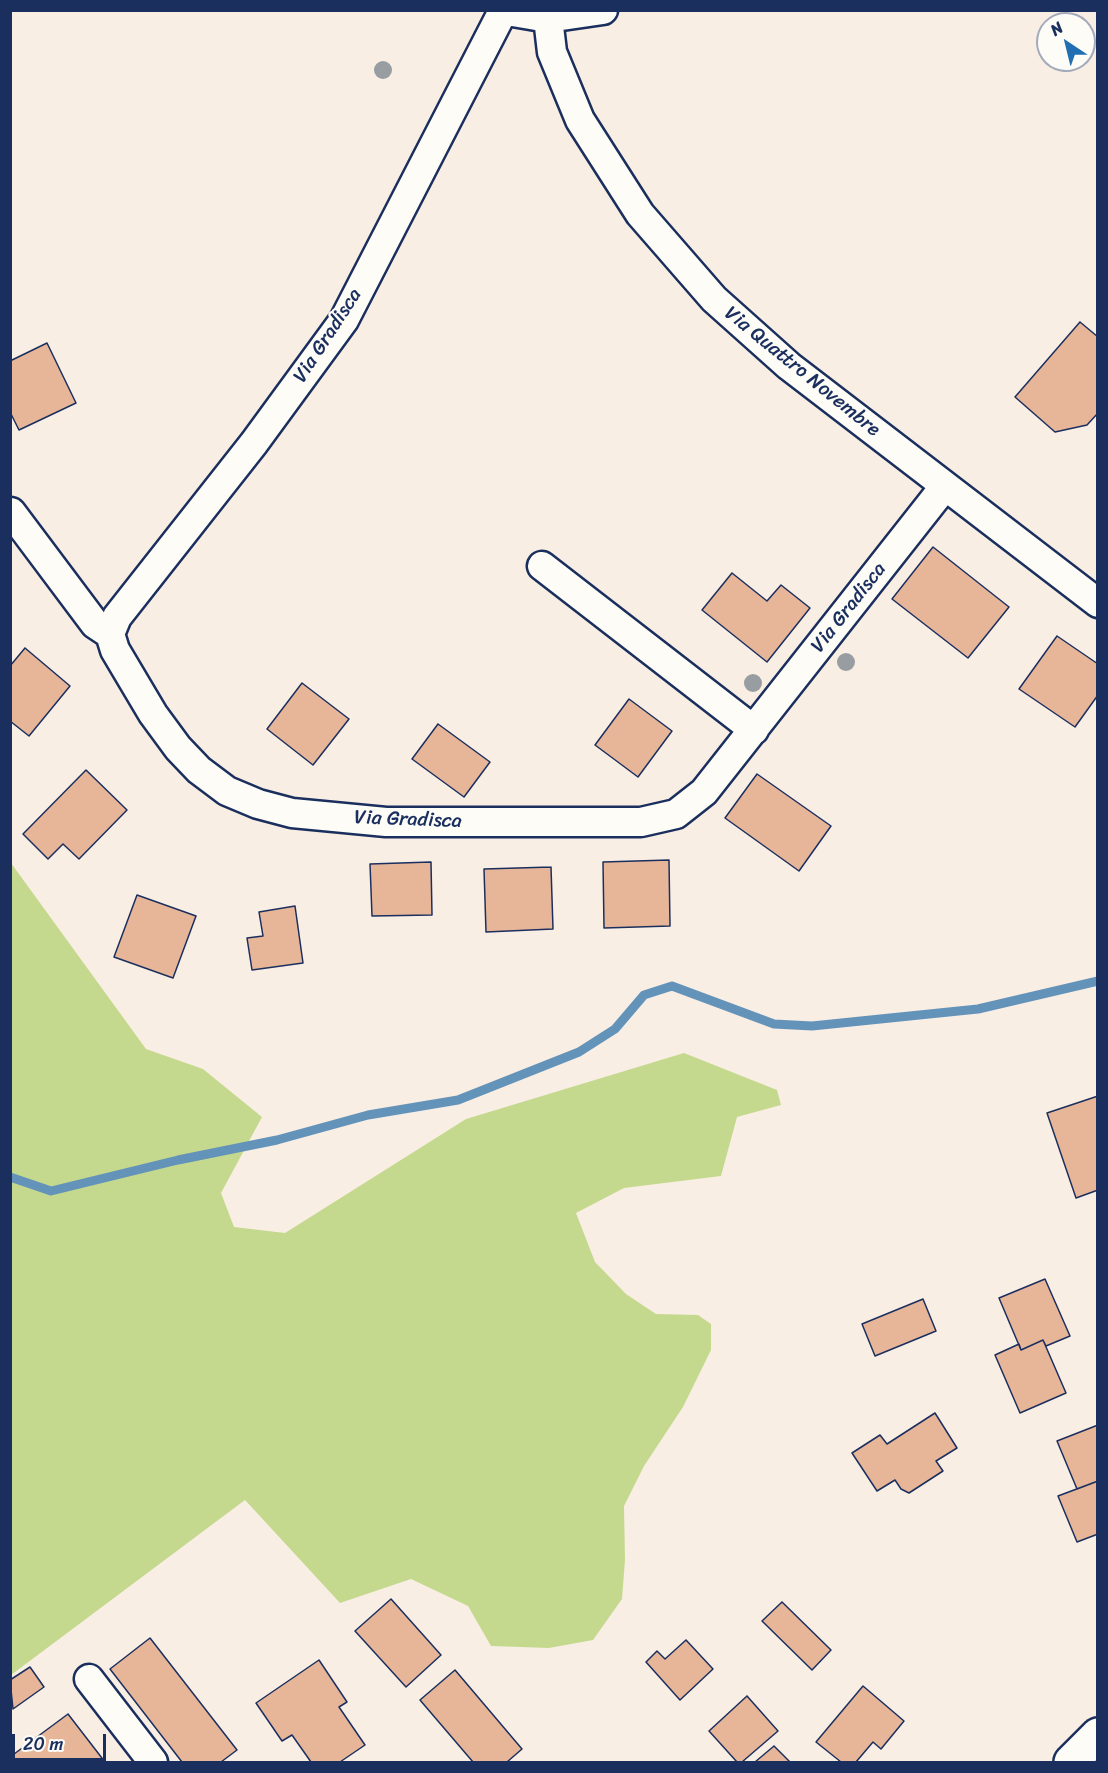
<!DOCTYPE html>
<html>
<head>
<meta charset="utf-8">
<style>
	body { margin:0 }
	#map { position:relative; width:1108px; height:1773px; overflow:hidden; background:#f9eee4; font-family:Sriracha,sans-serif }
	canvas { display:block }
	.frame { position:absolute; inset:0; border:12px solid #1b2f5e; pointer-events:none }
	.north { position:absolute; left:1036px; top:12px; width:60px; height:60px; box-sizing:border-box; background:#fdfcf7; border:2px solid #a3aaba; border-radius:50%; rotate:325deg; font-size:16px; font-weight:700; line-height:24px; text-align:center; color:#1b2f5e }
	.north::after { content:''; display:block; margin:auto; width:21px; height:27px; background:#1f6fb2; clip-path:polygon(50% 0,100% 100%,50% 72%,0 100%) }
	.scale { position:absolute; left:12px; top:1734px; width:94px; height:27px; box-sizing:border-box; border:3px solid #1b2f5e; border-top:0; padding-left:8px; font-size:18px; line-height:21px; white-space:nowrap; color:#1b2f5e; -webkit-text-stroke:4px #fdfcf7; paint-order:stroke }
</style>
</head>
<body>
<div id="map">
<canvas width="1108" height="1773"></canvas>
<div class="frame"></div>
<div class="north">N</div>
<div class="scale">20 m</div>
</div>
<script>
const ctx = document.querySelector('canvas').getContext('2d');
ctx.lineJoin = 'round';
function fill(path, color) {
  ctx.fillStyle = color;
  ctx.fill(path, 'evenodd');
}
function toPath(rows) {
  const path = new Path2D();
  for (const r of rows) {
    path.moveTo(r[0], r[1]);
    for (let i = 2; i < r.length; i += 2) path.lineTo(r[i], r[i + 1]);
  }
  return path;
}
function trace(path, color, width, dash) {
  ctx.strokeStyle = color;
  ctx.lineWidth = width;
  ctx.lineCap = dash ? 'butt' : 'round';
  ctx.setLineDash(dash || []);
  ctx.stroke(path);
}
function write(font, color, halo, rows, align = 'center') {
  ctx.font = font + ' Sriracha,sans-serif';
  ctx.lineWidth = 4.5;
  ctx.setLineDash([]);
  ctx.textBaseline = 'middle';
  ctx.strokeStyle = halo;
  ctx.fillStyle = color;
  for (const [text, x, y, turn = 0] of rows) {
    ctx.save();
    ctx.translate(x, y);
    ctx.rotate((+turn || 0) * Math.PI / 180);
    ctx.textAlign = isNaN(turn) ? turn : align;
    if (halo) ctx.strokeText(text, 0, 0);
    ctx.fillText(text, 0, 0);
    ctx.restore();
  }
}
fill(toPath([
	[11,863,146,1049,203,1069,262,1117,221,1193,234,1227,285,1233,466,1119,684,1053,777,1090,781,1105,737,1117,721,1176,624,1188,576,1213,595,1262,626,1294,656,1314,698,1315,711,1324,711,1350,683,1407,644,1466,624,1506,625,1560,622,1599,593,1640,549,1648,491,1646,468,1606,411,1579,340,1603,245,1500,11,1675]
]), '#c5d98e');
trace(toPath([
	[10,1177,51,1191,178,1160,277,1140,368,1115,458,1100,579,1052,615,1029,644,995,672,986,774,1024,812,1026,978,1009,1098,981]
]), '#6493ba', 9);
const building = toPath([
	[1080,322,1098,337,1098,413,1087,425,1055,432,1015,397,1080,322],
	[47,343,76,403,19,430,10,412,10,361,47,343],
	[933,547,1009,607,968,658,892,599,933,547],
	[732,573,767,601,781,585,810,608,767,662,702,610,732,573],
	[1057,636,1098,664,1098,695,1075,727,1019,689,1057,636],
	[25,648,70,686,29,736,10,721,10,666,25,648],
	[302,683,349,719,313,765,267,729,302,683],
	[629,699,672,731,638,777,595,745,629,699],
	[438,724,490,762,464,797,412,759,438,724],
	[86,770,127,810,79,859,63,844,48,859,23,834,86,770],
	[757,774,831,826,799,871,725,818,757,774],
	[669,860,670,926,604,928,603,862,669,860],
	[431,862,432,915,372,916,370,864,431,862],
	[551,867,553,929,486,932,484,869,551,867],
	[137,895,196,916,173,978,114,957,137,895],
	[295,906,303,963,252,970,247,938,263,936,259,912,295,906],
	[1098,1096,1098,1190,1076,1198,1047,1113,1098,1096],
	[1045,1279,1070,1336,1046,1346,1043,1340,1021,1350,999,1298,1045,1279],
	[923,1299,936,1331,875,1356,862,1324,923,1299],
	[1043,1340,1066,1393,1020,1413,995,1355,1019,1344,1021,1350,1043,1340],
	[935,1413,957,1448,936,1461,943,1471,909,1493,901,1489,895,1480,877,1491,852,1453,880,1435,887,1444,935,1413],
	[1098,1425,1098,1481,1077,1489,1057,1441,1098,1425],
	[1098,1481,1098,1534,1077,1542,1058,1496,1098,1481],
	[391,1599,441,1655,406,1687,355,1631,391,1599],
	[782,1602,831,1650,812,1670,762,1621,782,1602],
	[150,1638,237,1750,221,1762,182,1762,110,1669,150,1638],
	[686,1640,713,1669,680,1700,646,1662,657,1651,665,1659,686,1640],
	[319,1660,347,1702,339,1707,365,1745,340,1762,311,1762,292,1735,282,1741,256,1703,319,1660],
	[30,1667,44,1687,13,1709,10,1680,30,1667],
	[455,1670,522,1749,507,1762,473,1762,420,1700,455,1670],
	[863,1686,904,1721,881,1749,873,1742,856,1762,841,1762,816,1742,863,1686],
	[747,1696,778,1731,742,1762,737,1762,709,1731,747,1696],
	[68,1714,105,1762,10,1762,10,1757,68,1714],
	[774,1746,790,1762,755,1762,774,1746]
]);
fill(building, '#e7b699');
trace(building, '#1b2f5e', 1.5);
const street = toPath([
	[501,10,548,18,603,10],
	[503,11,344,320,254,443,117,617,110,634,115,650,153,714,178,748,199,770,227,791,258,804,292,813,386,822,641,822,676,814,704,792,945,486],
	[548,18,552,52,580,120,640,214,714,299,789,366,1098,603],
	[11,512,95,624,110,634],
	[542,566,754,730],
	[89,1679,153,1762]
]);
const secondary = toPath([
	[1071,1762,1098,1735]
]);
trace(street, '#1b2f5e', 33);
trace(secondary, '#1b2f5e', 38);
trace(street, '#fdfcf7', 28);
trace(secondary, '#fdfcf7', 33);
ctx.fillStyle = '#979da1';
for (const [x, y] of [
	[383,70],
	[846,662],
	[753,683]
]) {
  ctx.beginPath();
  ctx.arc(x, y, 9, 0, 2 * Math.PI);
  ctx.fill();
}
write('20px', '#1b2f5e', '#fdfcf7', [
	["Via Gradisca",328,336,-57],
	["Via Quattro Novembre",802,372,39],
	["Via Gradisca",849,608,-52],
	["Via Gradisca",408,820,2]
]);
</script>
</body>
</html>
